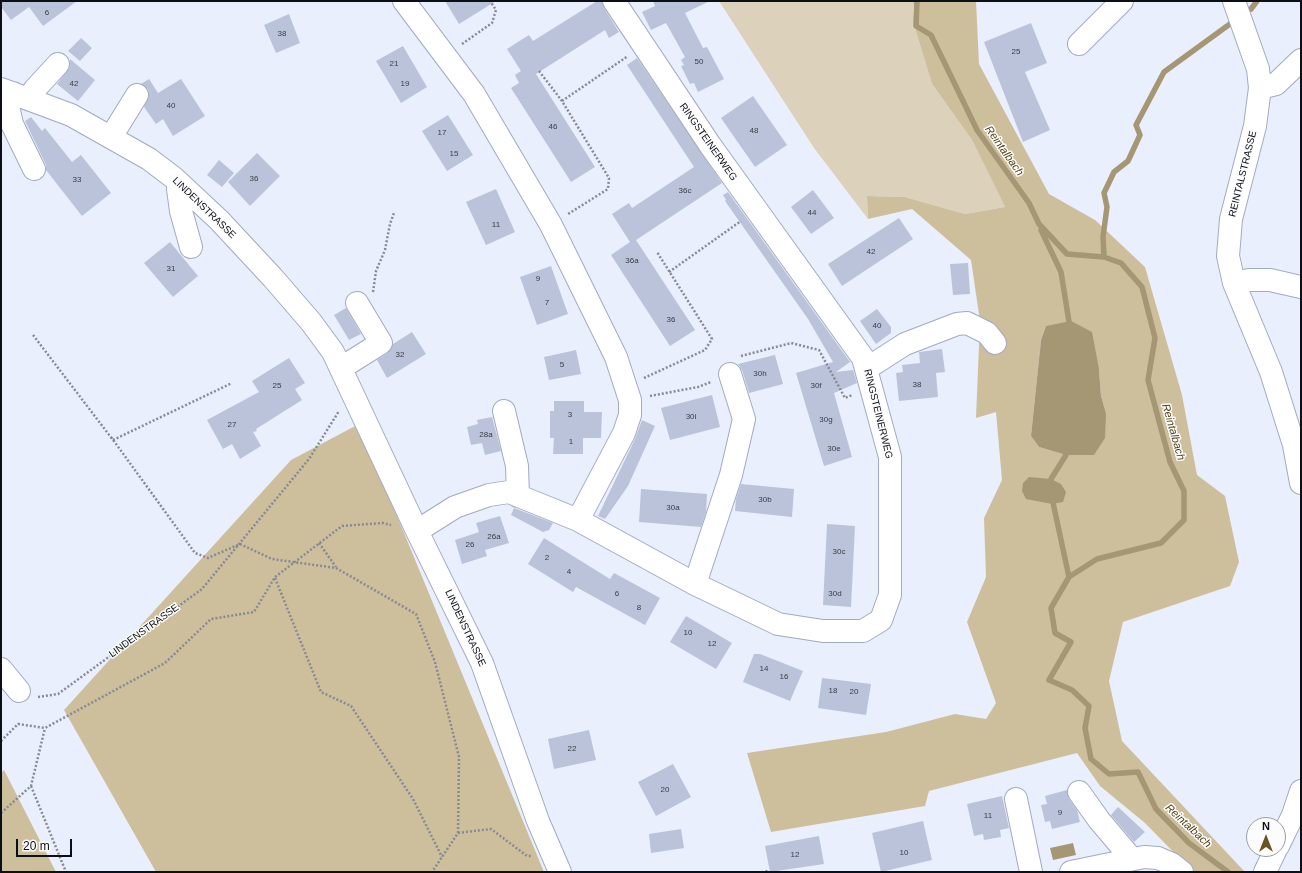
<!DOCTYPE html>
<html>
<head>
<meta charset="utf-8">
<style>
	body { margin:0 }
	#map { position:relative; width:1302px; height:873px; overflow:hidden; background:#eaeffd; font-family:Helvetica,sans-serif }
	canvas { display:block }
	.frame { position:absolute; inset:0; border:2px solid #0d0f17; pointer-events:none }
	.north { position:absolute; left:1246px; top:817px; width:40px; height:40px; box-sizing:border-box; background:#fcfcfc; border:1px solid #9c9da0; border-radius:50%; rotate:0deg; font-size:11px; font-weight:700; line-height:16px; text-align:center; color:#0d0f17 }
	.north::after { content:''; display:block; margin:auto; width:14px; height:18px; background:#675422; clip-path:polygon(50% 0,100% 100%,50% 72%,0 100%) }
	.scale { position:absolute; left:16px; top:839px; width:56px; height:18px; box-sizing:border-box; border:2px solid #0d0f17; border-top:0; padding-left:5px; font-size:12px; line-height:14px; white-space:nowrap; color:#0d0f17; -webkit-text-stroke:3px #fcfcfc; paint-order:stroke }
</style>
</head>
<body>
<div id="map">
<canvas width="1302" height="873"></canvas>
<div class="frame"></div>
<div class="north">N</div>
<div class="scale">20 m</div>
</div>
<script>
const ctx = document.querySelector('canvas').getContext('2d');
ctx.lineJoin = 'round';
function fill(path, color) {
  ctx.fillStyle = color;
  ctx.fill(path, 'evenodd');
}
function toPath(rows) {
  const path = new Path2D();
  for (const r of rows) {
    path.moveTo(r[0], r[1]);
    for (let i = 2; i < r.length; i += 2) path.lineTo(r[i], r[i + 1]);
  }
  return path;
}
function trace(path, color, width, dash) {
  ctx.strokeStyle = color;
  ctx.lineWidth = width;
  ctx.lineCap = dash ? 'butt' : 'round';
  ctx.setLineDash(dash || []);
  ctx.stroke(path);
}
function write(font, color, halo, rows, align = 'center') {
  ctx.font = font + ' Helvetica,sans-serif';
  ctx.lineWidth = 3;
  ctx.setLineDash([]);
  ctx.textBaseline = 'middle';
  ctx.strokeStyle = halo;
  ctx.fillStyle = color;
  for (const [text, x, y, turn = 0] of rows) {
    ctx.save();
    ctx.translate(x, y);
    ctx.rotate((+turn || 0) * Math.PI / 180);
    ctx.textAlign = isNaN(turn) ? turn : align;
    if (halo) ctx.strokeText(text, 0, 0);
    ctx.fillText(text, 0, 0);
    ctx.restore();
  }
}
fill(toPath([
	[719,1,913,1,914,7,913,22,932,84,972,140,1005,207,965,214,905,197,867,196,868,219,814,148]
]), '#dcd2bb');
fill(toPath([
	[913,1,976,1,979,64,1049,194,1095,220,1145,267,1182,395,1197,475,1225,496,1239,562,1230,586,1123,622,1109,681,1122,741,1245,872,1193,872,1145,823,1100,786,1077,753,929,791,925,806,771,832,747,753,886,732,955,714,986,719,996,703,967,622,986,577,984,518,1002,480,996,412,976,418,980,321,971,260,912,209,868,219,867,196,905,197,965,214,1005,207,972,140,932,84,913,22,914,7],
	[1046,326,1099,369,1101,396,1106,413,1094,455,1066,455,1039,447,1031,436,1041,340],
	[359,424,544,872,156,872,64,710,291,460],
	[4,770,56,872,1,872,1,773]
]), '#cebf9c');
fill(toPath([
	[1071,321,1092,332,1099,369,1101,396,1106,413,1105,438,1094,455,1066,455,1039,447,1031,436,1041,340,1046,326],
	[1029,477,1051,479,1061,484,1066,492,1063,502,1052,504,1026,499,1022,491,1023,483],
	[1073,843,1076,855,1053,860,1050,848]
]), '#a59674');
trace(toPath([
	[917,1,916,26,931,35,977,130,1029,203,1039,224,1067,254,1104,257,1121,263,1142,287,1155,338,1148,380,1170,462,1184,491,1184,520,1161,543,1097,559,1069,577,1051,608,1055,633,1071,642,1049,680,1072,690,1089,706,1085,728,1091,759,1109,774,1138,772,1156,809,1189,843,1228,872],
	[1251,9,1257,1],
	[1041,230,1061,272,1070,328],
	[1104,257,1103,237,1107,207,1104,193,1114,172,1128,161,1140,135,1136,125,1164,72,1234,21],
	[1051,485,1051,479,1066,455,1066,448],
	[1052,498,1069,577]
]), '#a59674', 5.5);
fill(toPath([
	[1,1,77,1,43,26,29,7,11,20,1,7],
	[445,1,496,1,459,24],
	[597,1,602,1,604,8,619,32,609,38,605,30,536,74,595,167,571,182,511,88,519,83,515,75,521,71,507,49,529,35,533,41],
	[653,1,710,1,685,13,703,48,707,47,724,79,698,92,694,83,690,84,681,66,684,65,681,60,685,57,666,23,651,30,642,12,655,6],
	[289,14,300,43,276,53,264,25],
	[1031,23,1047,63,1025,72,1050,130,1023,142,984,42],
	[81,38,92,48,80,61,68,51],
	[403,46,427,87,401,103,376,61],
	[637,58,722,183,636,240,695,330,670,346,611,255,630,242,612,214,629,203,632,208,694,167,627,65],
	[70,59,95,80,78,101,57,84,70,67],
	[149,79,158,93,181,79,205,116,173,136,163,119,156,124,144,107,149,95,148,89,141,84],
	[753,96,787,145,755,167,721,118],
	[448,115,473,155,447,171,422,131],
	[31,117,42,131,45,128,72,162,81,155,111,193,82,216,46,170,46,165,25,121],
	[257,153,280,176,250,206,228,182],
	[219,160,234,173,222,187,207,175],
	[496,189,515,232,486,245,466,202],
	[813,190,834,218,811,234,791,207],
	[728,192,850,362,836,372,853,370,857,383,834,393,852,457,824,466,796,373,833,362,808,319,725,201,726,200,723,195],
	[899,218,913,239,842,286,828,264],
	[170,242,198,276,173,297,144,263],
	[968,263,970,294,953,295,950,264],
	[551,266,568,314,537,325,520,277],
	[346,308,361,334,349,340,334,315],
	[877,309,891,327,891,333,876,344,860,321],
	[412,332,426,354,387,378,377,360,388,353,393,344],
	[942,349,945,372,936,373,938,397,899,401,896,373,903,372,902,365,920,363,919,352],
	[576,350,581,374,549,380,544,357],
	[775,355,783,384,749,393,742,370,738,364],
	[289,358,305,383,295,389,302,400,256,429,257,431,253,432,261,446,240,459,232,444,223,449,207,420,259,392,252,381],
	[712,395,720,427,670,440,661,408],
	[554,401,584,401,584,412,602,412,601,438,583,438,583,454,553,454,554,438,550,438,550,411,554,411],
	[492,417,501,451,485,455,482,443,471,445,467,427,478,424,477,420],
	[642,420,655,426,628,486,605,519,598,516,635,439],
	[741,484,794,489,792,517,735,511,736,499],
	[641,489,707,494,706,512,701,527,639,522],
	[514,508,553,523,549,530,543,532,511,515],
	[500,516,509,543,485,550,487,556,462,564,455,540,479,532,476,523],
	[827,524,855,526,851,607,823,605],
	[544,538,610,579,614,573,660,598,645,625,576,587,573,592,528,564],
	[686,616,732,643,716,669,670,642],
	[754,654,760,654,803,671,790,701,743,682],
	[822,678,871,684,866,715,818,708],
	[589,730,596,760,554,769,548,739],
	[673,764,691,797,656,816,638,782],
	[1067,790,1069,799,1077,810,1080,822,1052,829,1050,821,1045,822,1041,805,1047,804,1045,796],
	[1002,796,1009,828,1000,830,1001,837,984,840,983,834,974,836,967,804],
	[1118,807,1145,832,1134,842,1111,815],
	[923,821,932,860,881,872,872,833],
	[681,829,684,848,651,853,649,834],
	[819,836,824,864,770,872,765,846]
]), '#bbc3da');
const minor = toPath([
	[404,1,474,94,551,225,616,357,630,400,630,415,624,433,578,520],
	[1234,1,1258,69,1260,88,1255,126,1231,219,1228,256,1234,283,1271,372,1294,445,1301,483],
	[1079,44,1122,1],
	[1260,88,1276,84,1301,60],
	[1,89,71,115,149,159,174,178,219,220,273,278,311,322,333,352,417,531,482,663,538,821,560,872],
	[13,93,8,106,12,124,34,169],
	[28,99,35,89,58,64],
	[111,137,137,95],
	[180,184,178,189,181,211,191,247],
	[1234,283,1249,280,1270,280,1301,287],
	[341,368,381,343,357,303],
	[866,369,905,344,957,324,967,323,987,333,995,343],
	[504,411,517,466,518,496],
	[417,531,455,507,489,495,509,492,578,520,695,584,778,624,823,631,863,631,881,620,890,595,890,457,863,358,710,145,614,1],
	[695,584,731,475,744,419,730,374],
	[1,669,19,691],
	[1079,792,1099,820,1132,859],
	[1016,799,1031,872],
	[1278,846,1293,815,1301,791],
	[1071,872,1144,857,1158,858,1172,864,1182,872],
	[1265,872,1276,849]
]);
trace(minor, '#a2aac0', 24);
trace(toPath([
	[462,44,492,23,496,10,490,1],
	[539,71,562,101,609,178,608,189,568,214],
	[562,101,628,56],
	[669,272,741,221],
	[373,292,376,271,385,250,390,224,394,213],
	[33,335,113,440,232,383],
	[741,356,791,343,819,350,845,398,852,395],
	[644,378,705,350,712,339,657,252],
	[650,396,698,387,711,382],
	[111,437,195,553,208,558,240,544,272,559,336,568,416,614,435,662,459,757,458,833,432,872],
	[319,543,336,567],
	[275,578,321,692,351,706,413,799,442,857],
	[38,697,58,694,202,589,309,459,339,411],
	[1,741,18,724,45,728,165,663,211,619,254,612,275,577,342,526,383,523,391,525],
	[31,786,66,872],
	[1,813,31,786,45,728],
	[458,833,491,829,527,856,532,856],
	[766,872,768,869]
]), '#868a95', 2.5, [2, 2]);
trace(minor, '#fff', 22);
write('8px', '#383c48', null, [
	["6",47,13],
	["38",282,34],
	["25",1016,52],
	["50",699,62],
	["21",394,64],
	["42",74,84],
	["19",405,84],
	["40",171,106],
	["46",553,127],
	["48",754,131],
	["17",442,133],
	["15",454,154],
	["36",254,179],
	["33",77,180],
	["36c",685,191],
	["44",812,213],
	["11",496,225],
	["42",871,252],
	["36a",632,261],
	["31",171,269],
	["9",538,279],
	["7",547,303],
	["36",671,320],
	["40",877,326],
	["32",400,355],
	["5",562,365],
	["30h",760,374],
	["38",917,385],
	["25",277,386],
	["30f",816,386],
	["3",570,415],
	["30i",691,417],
	["30g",826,420],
	["27",232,425],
	["28a",486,435],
	["1",571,442],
	["30e",834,449],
	["30b",765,500],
	["30a",673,508],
	["26a",494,537],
	["26",470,545],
	["30c",839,552],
	["2",547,558],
	["4",569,572],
	["6",617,594],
	["30d",835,594],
	["8",639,608],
	["10",688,633],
	["12",712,644],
	["14",764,669],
	["16",784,677],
	["18",833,691],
	["20",854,692],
	["22",572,749],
	["20",665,790],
	["9",1060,813],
	["11",988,816],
	["10",904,853],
	["12",795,855]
]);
write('10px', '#0d0f17', '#fcfcfc', [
	["RINGSTEINERWEG",708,142,55],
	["REINTALSTRASSE",1243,174,-76],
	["LINDENSTRASSE",204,208,44],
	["RINGSTEINERWEG",878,414,76],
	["LINDENSTRASSE",465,628,65],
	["LINDENSTRASSE",144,631,-36]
]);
write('italic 11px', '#514015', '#fcfcfc', [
	["Reintalbach",1004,151,55],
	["Reintalbach",1173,432,74],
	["Reintalbach",1188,826,43]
]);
</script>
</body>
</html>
